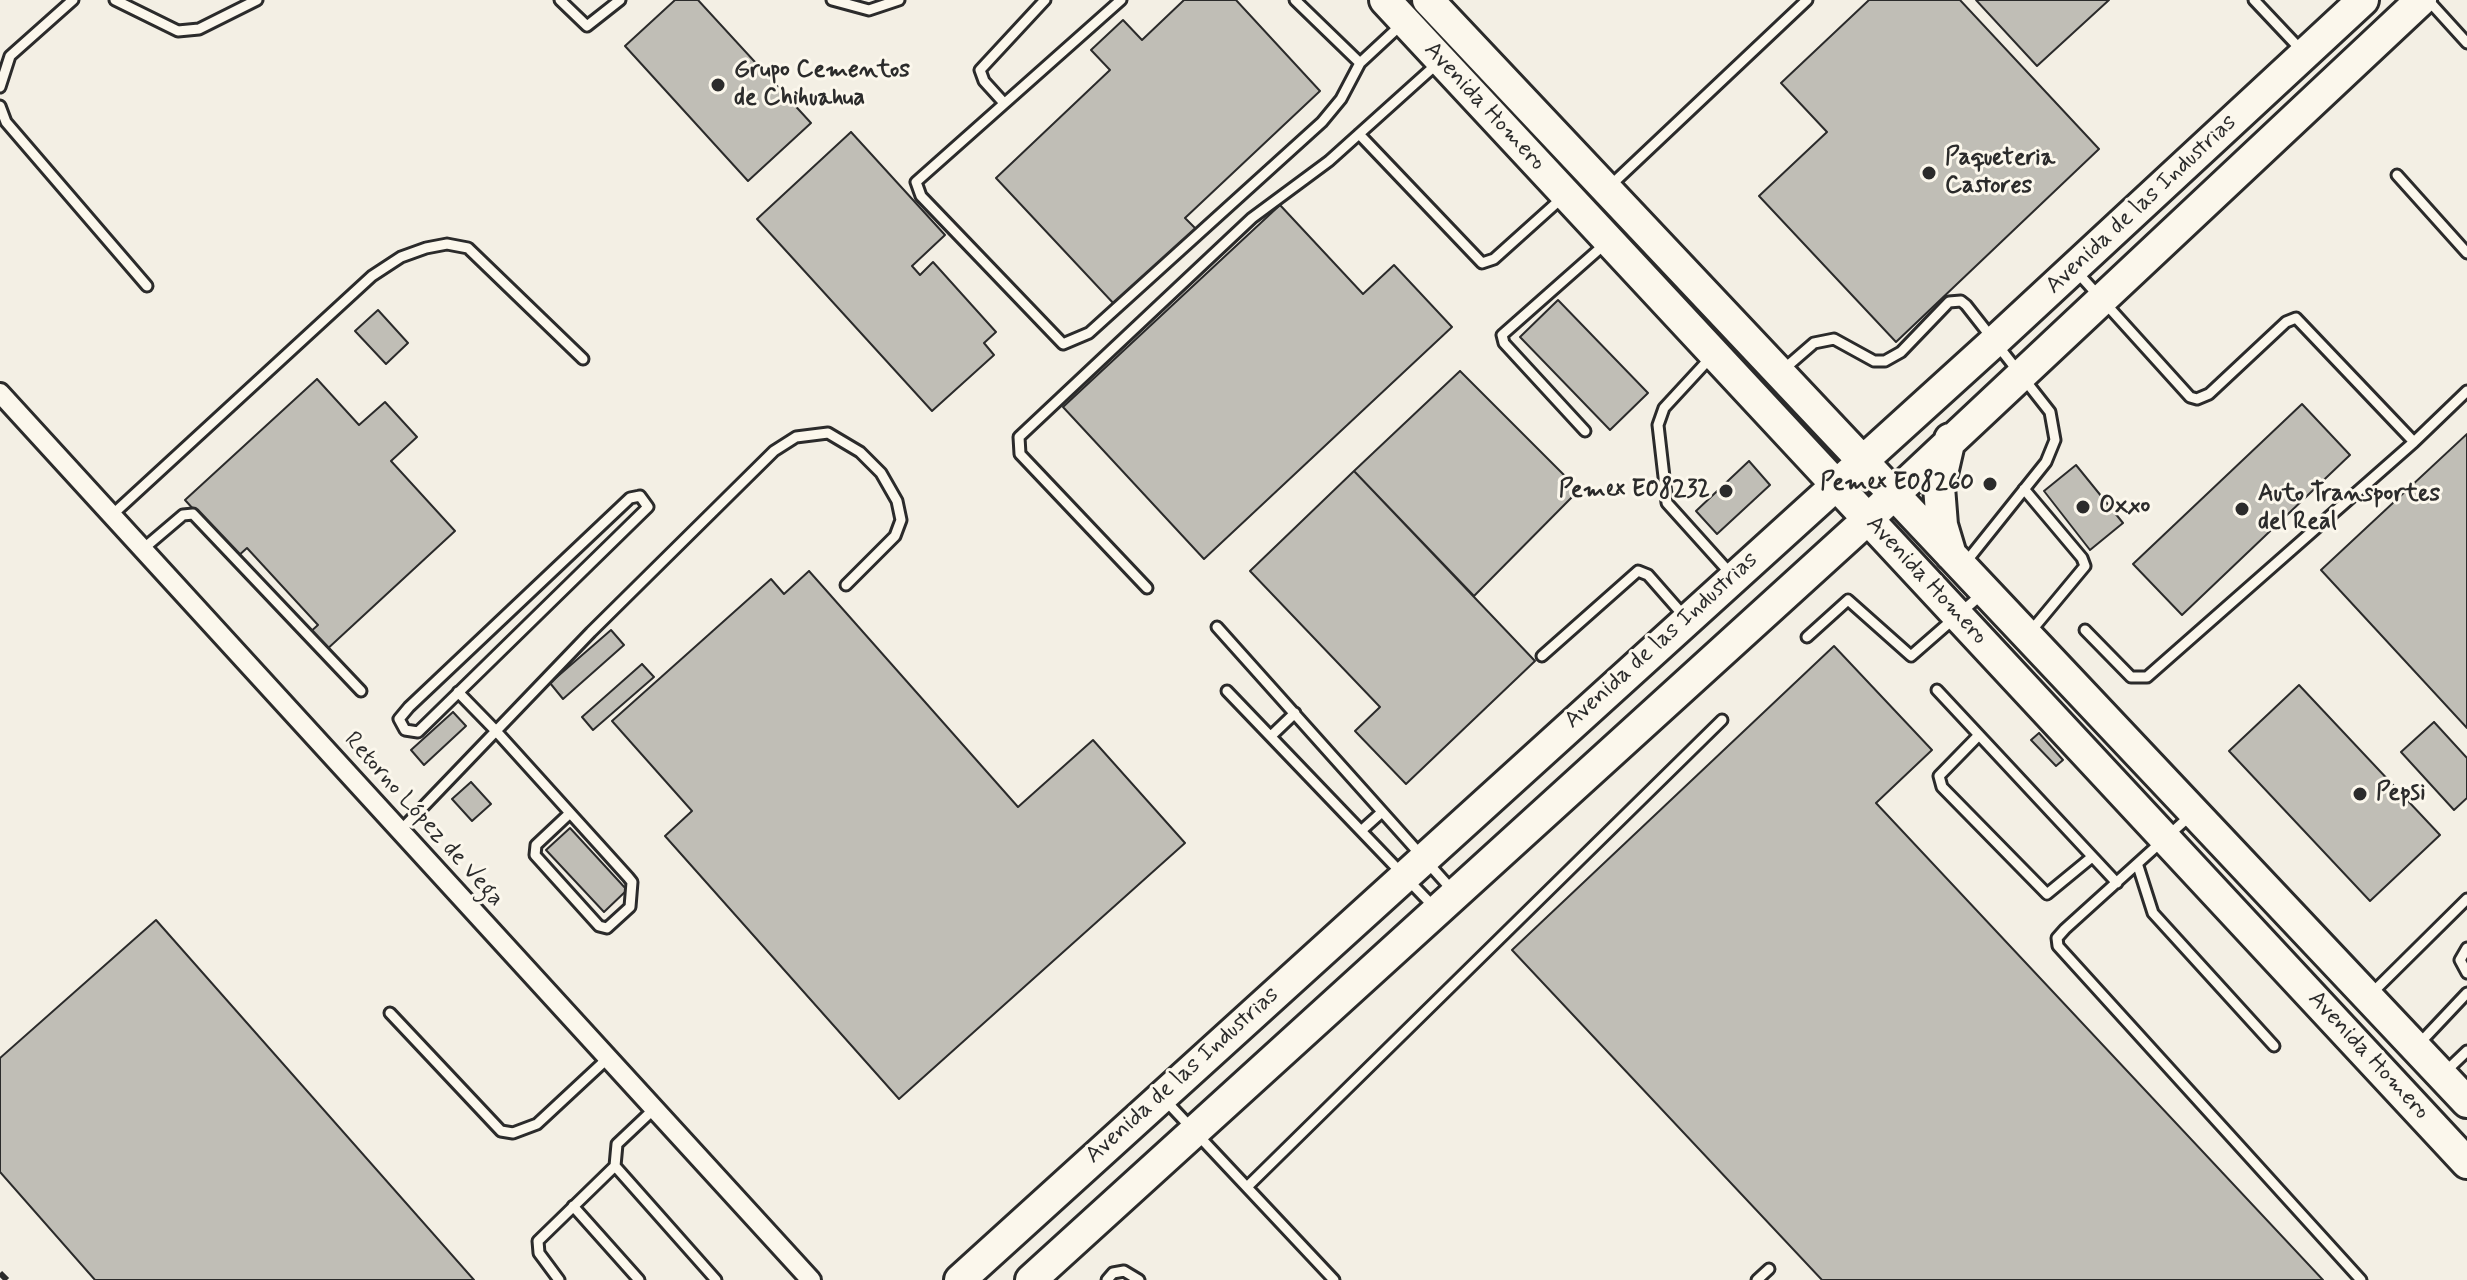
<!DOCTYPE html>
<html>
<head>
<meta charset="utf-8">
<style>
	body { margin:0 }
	canvas { display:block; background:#f3efe4 }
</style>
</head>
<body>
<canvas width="2467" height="1280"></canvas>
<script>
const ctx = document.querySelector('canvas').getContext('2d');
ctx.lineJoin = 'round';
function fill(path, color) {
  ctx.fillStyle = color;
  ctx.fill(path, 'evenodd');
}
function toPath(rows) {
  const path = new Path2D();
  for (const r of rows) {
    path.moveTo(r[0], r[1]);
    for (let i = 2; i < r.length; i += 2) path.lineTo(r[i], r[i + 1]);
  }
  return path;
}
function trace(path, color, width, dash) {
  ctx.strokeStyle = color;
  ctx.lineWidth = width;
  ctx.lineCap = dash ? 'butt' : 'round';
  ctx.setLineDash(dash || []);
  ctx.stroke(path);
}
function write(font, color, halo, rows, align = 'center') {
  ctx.font = font + ' Mynerve,sans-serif';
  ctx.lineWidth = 6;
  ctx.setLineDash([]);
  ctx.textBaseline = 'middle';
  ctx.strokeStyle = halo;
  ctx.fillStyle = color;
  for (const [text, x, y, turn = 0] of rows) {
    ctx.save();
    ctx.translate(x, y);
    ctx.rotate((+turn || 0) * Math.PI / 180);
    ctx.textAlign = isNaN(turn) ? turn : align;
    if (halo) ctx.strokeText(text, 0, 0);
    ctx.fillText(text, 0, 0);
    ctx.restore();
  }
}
const building = toPath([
	[675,0,698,0,811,123,748,181,625,46,675,0],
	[1184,0,1236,0,1320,91,1185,218,1196,229,1115,305,996,178,1110,70,1091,50,1123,20,1142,40,1184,0],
	[1869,0,1960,0,2099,149,1896,342,1759,196,1827,132,1781,83,1869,0],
	[1976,0,2109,0,2037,66,1976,0],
	[851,132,945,235,912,266,920,275,933,262,996,332,984,343,994,355,932,411,757,219,851,132],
	[1280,205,1363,294,1394,265,1452,327,1204,559,1063,407,1280,205],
	[1558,300,1648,393,1610,430,1520,337,1558,300],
	[378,310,408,343,386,364,355,331,378,310],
	[1460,371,1579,490,1474,596,1354,471,1460,371],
	[317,379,359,425,385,402,417,437,391,461,455,531,324,652,308,634,318,625,247,548,237,557,185,500,317,379],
	[2302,404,2350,455,2182,615,2133,564,2302,404],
	[2467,434,2467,728,2321,570,2467,434],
	[1749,461,1770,485,1717,534,1696,511,1749,461],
	[2076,465,2123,523,2090,550,2044,491,2076,465],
	[1354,471,1535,661,1406,784,1355,731,1380,707,1250,571,1354,471],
	[809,571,1018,807,1093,740,1185,843,899,1099,665,836,692,811,612,721,771,579,784,594,809,571],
	[611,630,624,645,563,699,550,683,611,630],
	[1834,646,1932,750,1876,803,2323,1280,1822,1280,1512,950,1834,646],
	[642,664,654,677,593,730,582,717,642,664],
	[2299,685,2440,835,2370,901,2229,751,2299,685],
	[453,712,466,726,424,765,411,750,453,712],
	[2434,722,2467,758,2467,798,2454,810,2401,752,2434,722],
	[2039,733,2063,760,2056,766,2031,740,2039,733],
	[471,782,491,804,472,821,452,799,471,782],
	[570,828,627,890,604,912,546,850,570,828],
	[156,920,474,1280,95,1280,0,1172,0,1058,156,920]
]);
fill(building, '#c0beb6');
trace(building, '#2b2b2b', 2);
const lane = toPath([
	[115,0,178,31,199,29,257,0],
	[560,0,587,26,620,0],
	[832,0,869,10,899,0],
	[1121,0,916,182,921,196,1063,344,1089,333,1322,122,1341,99,1360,63,1403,23],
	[1295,0,1360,63],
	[2254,0,2303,52],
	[2428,0,2467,43],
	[0,87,10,56,73,0],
	[1004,103,984,81,980,70,1045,0],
	[0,106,6,122,147,286],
	[1359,134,1482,263,1494,259,1563,197],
	[2397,175,2467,253],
	[1611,185,1807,0],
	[2077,272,2190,397,2197,399,2209,394,2286,322,2296,318,2414,442,2147,677,2131,677,2085,630],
	[1712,356,1664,408,1658,425,1667,503,1730,573],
	[1784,369,1814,343,1834,339,1874,361,1885,361,1901,352,1949,302,1961,301,1966,305,2050,412,2055,440,2046,462,1966,562],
	[1585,431,1504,343,1502,335,1605,244],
	[2414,442,2467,391],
	[2024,489,2082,558,2085,566,2031,631],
	[640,496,648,507,418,732,405,730,399,719,409,707,630,498,640,496],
	[112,515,372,276,401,257,426,248,447,244,468,248,583,359],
	[143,549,183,515,193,514,361,691],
	[1147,588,1020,454,1019,437,1252,218,1329,161,1438,63],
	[1217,627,1453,891],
	[1807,637,1848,600,1911,656,1982,594],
	[1542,656,1638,571,1648,575,1684,616],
	[1937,690,2117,883],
	[1227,691,1434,907],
	[458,692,496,731,628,877,632,882,630,907,607,928,599,926,535,855,536,845,570,813],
	[1979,735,1939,776,1942,787,2047,894,2092,857],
	[1271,736,1295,713],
	[2191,815,2065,929,2057,938,2058,946,2361,1280],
	[1362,830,1382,812],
	[400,831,591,632,774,451,796,437,828,433,860,452,881,473,897,501,901,520,895,536,846,585],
	[2138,866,2153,913,2274,1046],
	[2467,948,2460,960,2467,973],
	[2370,995,2467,899],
	[390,1013,501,1131,513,1133,537,1124,608,1058],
	[2417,1046,2467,993],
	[2444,1073,2467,1051],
	[1166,1101,1334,1280],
	[654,1109,617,1144,615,1166,716,1280],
	[1247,1187,1722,720],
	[573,1206,639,1280],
	[559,1280,539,1253,538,1241,615,1166],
	[1107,1280,1113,1273,1124,1271,1139,1280],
	[1757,1280,1769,1269]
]);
const street = toPath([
	[0,393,811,1280]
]);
const primary = toPath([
	[1385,0,2467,1163],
	[1428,0,2467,1102],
	[1950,439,1939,487,1942,525,1951,555],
	[960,1280,1994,342,2363,0],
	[1031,1280,1868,519,2421,0]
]);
trace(lane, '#2b2b2b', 15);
trace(street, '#2b2b2b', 24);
trace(primary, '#2b2b2b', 36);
trace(lane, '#fbf7ec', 9);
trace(street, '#fbf7ec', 18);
trace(primary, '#fbf7ec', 30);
trace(toPath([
	[0,1273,7,1280]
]), '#2b2b2b', 6, [12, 6]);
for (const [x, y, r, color] of [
	[718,85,8,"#2b2b2b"],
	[1929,173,8,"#2b2b2b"],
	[1990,484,8,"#2b2b2b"],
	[1726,491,8,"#2b2b2b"],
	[2083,507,8,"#2b2b2b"],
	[2242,509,8,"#2b2b2b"],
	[2360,794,8,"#2b2b2b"]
]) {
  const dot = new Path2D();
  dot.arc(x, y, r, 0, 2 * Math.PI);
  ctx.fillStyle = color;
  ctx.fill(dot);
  trace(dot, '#fbf7ec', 3);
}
write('bold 24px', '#2b2b2b', '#fbf7ec', [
	["Grupo Cementos",734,71],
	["de Chihuahua",734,99],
	["Paqueteria",1945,159],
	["Castores",1945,187],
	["Pemex E08260",1974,484,"right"],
	["Pemex E08232",1710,491,"right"],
	["Auto Transportes",2258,495],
	["del Real",2258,523],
	["Oxxo",2099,507],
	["Pepsi",2376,794]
], 'left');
write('24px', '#2b2b2b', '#fbf7ec', [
	["Avenida Homero",1484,107,47],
	["Avenida de las Industrias",2142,205,-43],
	["Avenida Homero",1926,581,47],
	["Avenida de las Industrias",1662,641,-42],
	["Retorno López de Vega",423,820,48],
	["Avenida Homero",2368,1056,47],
	["Avenida de las Industrias",1183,1076,-42]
]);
</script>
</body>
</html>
